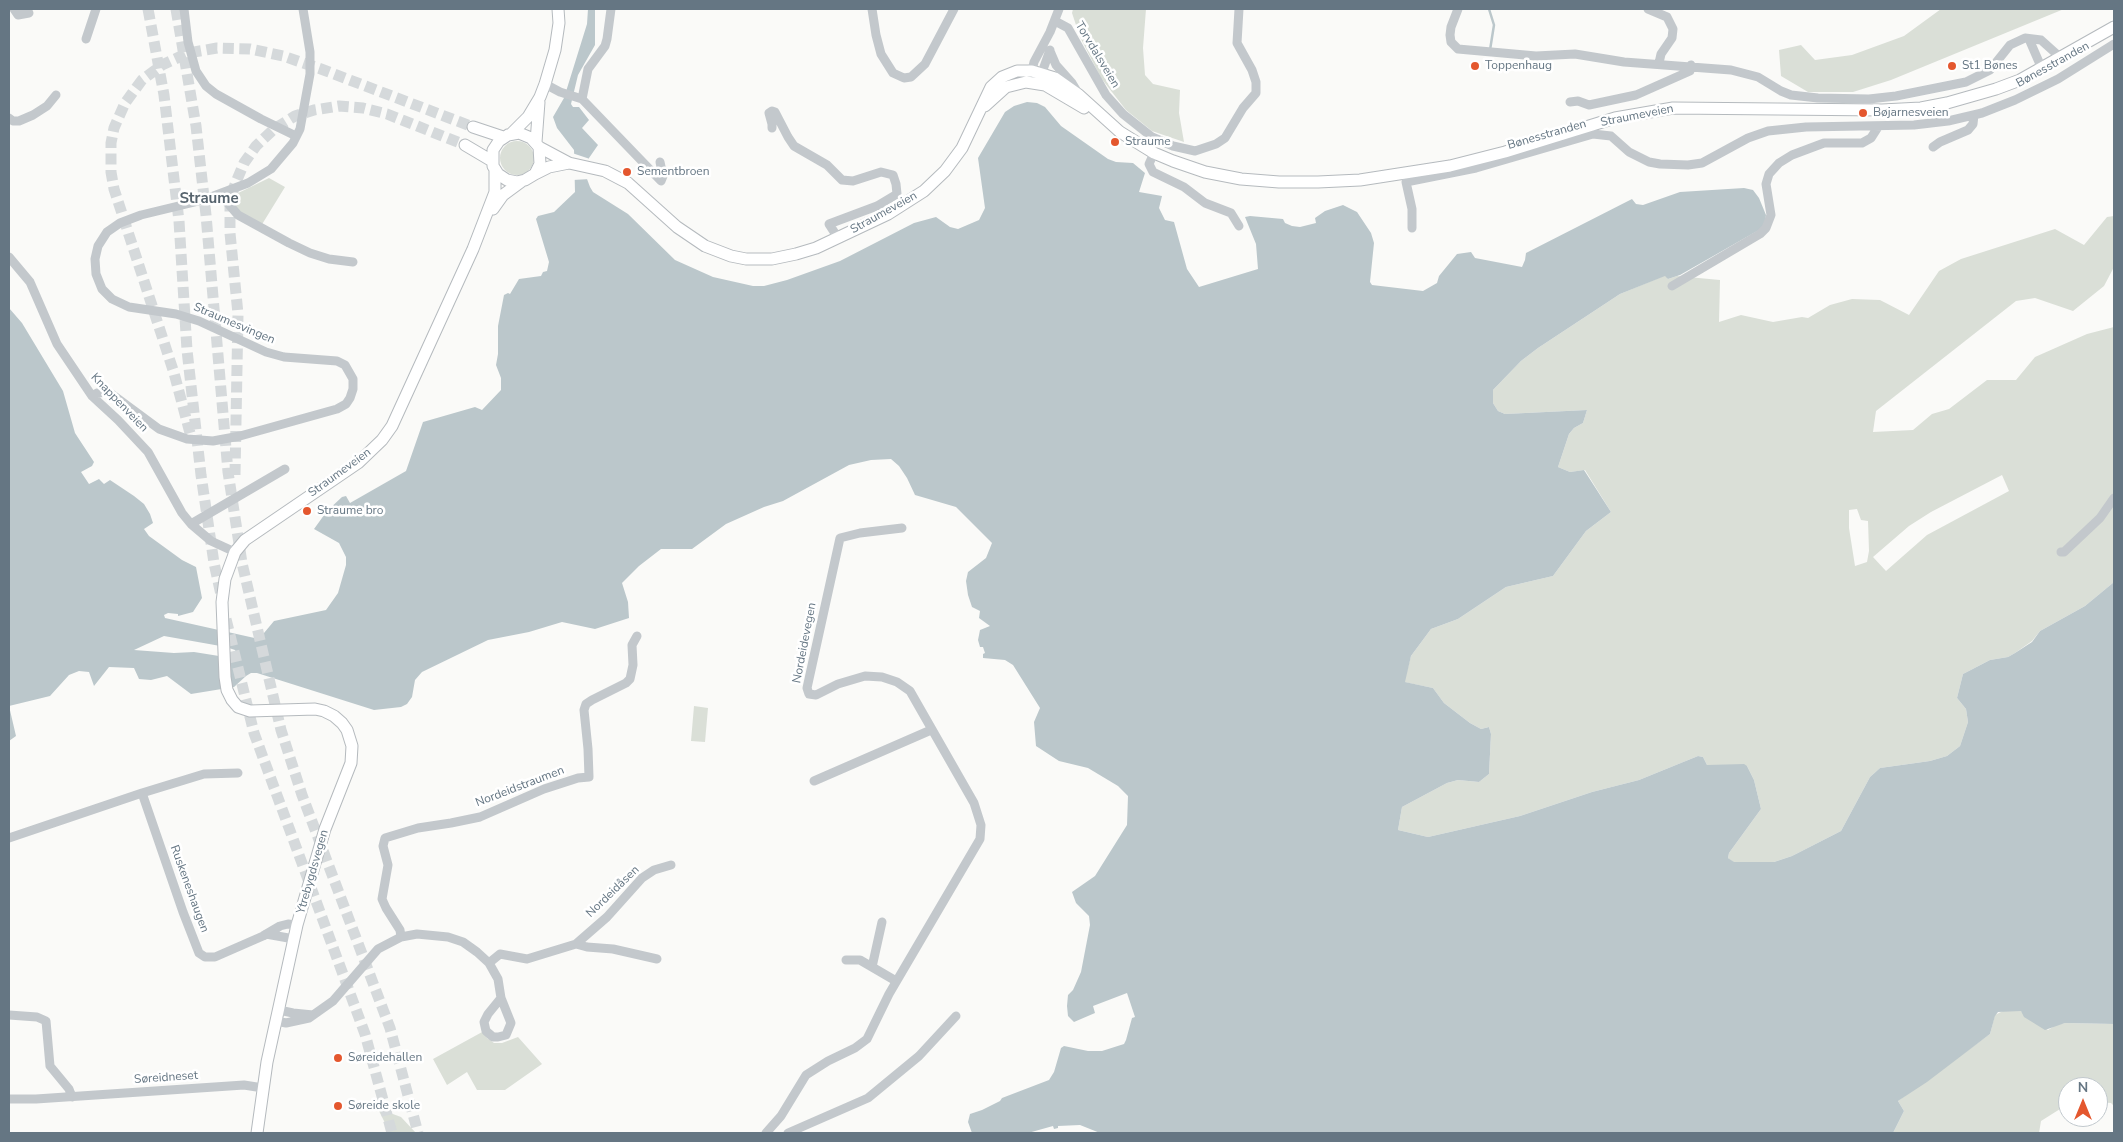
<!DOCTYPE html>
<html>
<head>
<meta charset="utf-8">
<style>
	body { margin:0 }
	#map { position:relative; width:2123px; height:1142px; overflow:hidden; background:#fafaf8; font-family:"Nunito Sans",sans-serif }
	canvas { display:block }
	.frame { position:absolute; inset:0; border:10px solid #657683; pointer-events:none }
	.north { position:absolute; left:2058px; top:1077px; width:50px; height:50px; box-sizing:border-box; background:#fff; border:1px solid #c1c8cd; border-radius:50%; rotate:0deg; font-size:14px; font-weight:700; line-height:20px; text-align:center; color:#657683 }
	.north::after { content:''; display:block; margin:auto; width:18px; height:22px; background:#e4572e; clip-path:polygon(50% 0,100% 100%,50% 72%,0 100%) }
</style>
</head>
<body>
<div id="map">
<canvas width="2123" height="1142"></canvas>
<div class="frame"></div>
<div class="north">N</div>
</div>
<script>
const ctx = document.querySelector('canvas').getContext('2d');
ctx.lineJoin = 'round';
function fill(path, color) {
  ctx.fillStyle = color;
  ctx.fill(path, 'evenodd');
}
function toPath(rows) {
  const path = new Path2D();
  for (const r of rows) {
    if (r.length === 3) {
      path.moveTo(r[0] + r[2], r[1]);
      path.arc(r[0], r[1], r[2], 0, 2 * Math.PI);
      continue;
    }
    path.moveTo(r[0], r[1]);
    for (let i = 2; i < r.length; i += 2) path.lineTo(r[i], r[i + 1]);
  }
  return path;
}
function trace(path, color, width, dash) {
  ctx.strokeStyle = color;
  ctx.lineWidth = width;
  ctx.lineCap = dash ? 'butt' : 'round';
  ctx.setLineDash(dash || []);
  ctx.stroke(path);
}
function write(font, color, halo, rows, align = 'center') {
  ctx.font = font + ' "Nunito Sans",sans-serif';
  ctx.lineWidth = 5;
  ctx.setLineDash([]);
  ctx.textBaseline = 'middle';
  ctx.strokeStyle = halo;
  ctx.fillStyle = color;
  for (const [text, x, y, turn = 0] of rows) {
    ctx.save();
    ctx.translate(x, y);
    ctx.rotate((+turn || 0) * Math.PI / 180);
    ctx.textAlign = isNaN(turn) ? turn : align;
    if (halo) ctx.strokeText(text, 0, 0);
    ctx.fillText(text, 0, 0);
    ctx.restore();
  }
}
fill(toPath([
	[1073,9,1146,9,1143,48,1145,75,1153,84,1180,90,1179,113,1184,142,1152,131,1126,110,1101,78,1080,37,1072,13],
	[1941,9,2064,9,1891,80,1853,92,1808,92,1781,76,1779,50,1801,45,1815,60,1852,55,1904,36],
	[517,158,17],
	[269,178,285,187,261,226,243,216,229,202,230,197],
	[2114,216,2114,267,2104,286,2073,311,2035,298,2016,301,1876,411,1873,432,1913,430,1932,414,1949,409,1987,380,2016,380,2035,357,2087,334,2114,327,2114,582,2085,606,2040,631,2032,641,2015,653,2008,657,1990,660,1963,674,1957,698,1966,709,1968,722,1960,746,1947,756,1930,761,1880,768,1870,777,1841,831,1792,856,1774,862,1733,862,1728,858,1729,853,1761,809,1754,780,1747,766,1707,765,1703,757,1698,756,1639,780,1592,792,1520,816,1428,837,1398,830,1402,807,1447,783,1458,780,1479,782,1489,774,1491,734,1489,727,1481,729,1470,723,1444,703,1433,688,1404,682,1411,656,1431,629,1458,619,1506,587,1553,576,1586,531,1611,512,1585,470,1570,472,1558,467,1569,434,1574,428,1583,423,1587,410,1505,414,1498,411,1493,403,1493,390,1521,361,1538,348,1620,294,1666,275,1668,279,1677,276,1720,280,1719,322,1741,315,1773,322,1802,317,1808,318,1830,305,1852,299,1880,300,1909,315,1939,271,1961,259,2055,229,2084,245,2107,217],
	[2002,475,2009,491,1927,535,1886,571,1873,557,1909,526,1931,512],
	[1857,509,1861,520,1868,521,1869,551,1867,562,1855,566,1849,528,1849,510],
	[694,706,708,708,705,742,691,741],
	[2003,1011,2021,1011,2048,1030,2056,1025,2065,1023,2114,1024,2114,1106,2111,1103,2098,1102,2098,1087,2068,1087,2068,1104,2041,1121,2039,1133,1893,1133,1904,1111,1898,1101,1990,1034,1995,1015],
	[484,1031,487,1038,494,1043,502,1043,518,1037,542,1064,505,1090,477,1090,467,1072,447,1085,433,1059],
	[382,1110,401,1117,416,1133,387,1133,385,1123,379,1111]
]), '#dadfd7');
fill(toPath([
	[588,9,595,9,595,45,578,75,571,104,573,107,579,107,589,120,582,128,598,145,589,158,587,179,590,187,593,192,628,214,675,260,713,277,753,286,764,286,787,280,840,261,914,223,936,217,950,227,958,229,979,220,985,208,978,158,1005,112,1014,106,1027,102,1037,103,1045,107,1061,126,1108,159,1116,162,1133,163,1145,173,1139,192,1162,196,1159,208,1165,220,1174,222,1187,269,1199,287,1258,269,1256,244,1245,217,1250,216,1283,219,1285,223,1292,226,1300,227,1316,223,1315,218,1325,211,1343,205,1357,212,1371,233,1374,243,1370,282,1372,285,1423,291,1437,283,1439,276,1457,254,1471,252,1475,258,1522,267,1525,260,1526,253,1632,199,1636,204,1643,205,1680,192,1744,188,1753,190,1759,198,1766,215,1765,224,1759,230,1680,275,1668,279,1665,276,1620,294,1538,348,1521,361,1493,390,1493,403,1498,411,1505,414,1587,410,1583,423,1574,428,1569,434,1558,467,1570,472,1584,470,1611,512,1586,531,1553,576,1506,587,1458,619,1431,629,1411,656,1405,682,1433,688,1444,703,1470,723,1481,729,1489,727,1491,734,1489,774,1479,782,1458,780,1447,783,1402,807,1398,830,1428,837,1520,816,1592,792,1639,780,1698,756,1703,757,1707,765,1744,764,1747,766,1754,780,1761,809,1729,853,1728,858,1734,862,1774,862,1792,856,1841,831,1870,777,1880,768,1930,761,1947,756,1960,746,1968,722,1966,709,1957,698,1963,674,1990,660,2008,657,2015,653,2032,642,2040,631,2085,606,2114,582,2114,1024,2065,1023,2045,1030,2024,1017,2021,1011,1998,1012,1995,1016,1990,1034,1927,1082,1898,1101,1904,1111,1893,1133,1100,1133,1080,1125,1058,1126,1058,1128,1054,1129,1053,1126,1028,1133,972,1133,968,1122,970,1114,982,1110,1000,1101,1002,1098,1049,1080,1054,1072,1061,1048,1064,1046,1088,1051,1102,1051,1124,1044,1126,1040,1132,1018,1135,1017,1127,993,1093,1006,1095,1013,1074,1022,1068,1016,1067,1006,1068,995,1073,990,1081,972,1090,925,1089,916,1076,903,1072,892,1095,876,1127,825,1128,796,1118,786,1088,768,1059,761,1036,746,1034,722,1040,708,1013,665,1005,660,983,658,983,654,985,653,983,647,980,647,978,640,980,630,990,626,979,618,980,611,972,607,968,595,966,581,968,572,986,558,992,543,956,507,915,495,907,478,899,466,891,459,871,460,849,465,783,501,764,507,726,524,692,549,661,549,639,566,622,583,628,602,629,618,595,629,562,622,529,632,488,640,422,672,415,680,412,697,407,704,401,707,374,710,257,673,251,673,246,676,234,687,191,694,167,676,151,680,139,679,134,668,109,667,94,686,89,672,79,671,69,675,50,696,9,706,16,736,9,741,9,308,22,323,63,391,75,433,94,462,92,466,81,472,89,484,99,479,104,484,110,480,134,496,144,504,150,514,153,523,144,529,149,536,182,560,196,567,202,598,193,612,178,616,178,614,168,613,164,615,165,618,259,639,274,621,326,610,338,593,346,565,346,557,339,543,314,529,327,511,342,497,346,496,350,503,406,471,423,422,475,407,482,410,501,390,501,378,496,365,498,354,498,326,504,295,508,293,510,294,519,279,541,276,543,272,547,271,549,262,536,219,538,216,554,212,575,192,574,150,557,128,553,117,564,98,587,24],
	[164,636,226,647,235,650,237,654,232,657,220,658,219,656,194,652,174,653,134,650]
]), '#bbc7cb');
fill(toPath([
	[572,153,590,159,590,179,573,180]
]), '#fafaf8');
trace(toPath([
	[1489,9,1494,25,1490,50]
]), '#bbc7cb', 2.5);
trace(toPath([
	[148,9,164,95,179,221,187,350,201,475,214,563,222,599],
	[176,9,196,126,206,215,228,472,242,563,281,730,302,795,390,1028,418,1133],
	[190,433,174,373,114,189,111,172,111,143,114,128,125,103,142,80,162,65,188,53,217,48,250,49,283,56,321,69,473,127],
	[235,475,238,314,230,233,230,207,234,187,244,163,256,146,274,129,295,116,314,110,339,106,363,108,387,114,465,145],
	[226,619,254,733,365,1034,392,1133]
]), '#d5d9db', 11, [11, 5.5]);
const major = toPath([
	[985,106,1006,87,1026,82,1045,85,1084,108],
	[473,127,503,137],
	[512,133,528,117,540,97,545,84,555,50,559,23,558,9],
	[536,142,539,102],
	[465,145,492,161],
	[539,147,540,164,535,174,525,180,517,182,507,180,498,174,493,166,493,150,499,141,508,135,519,133,531,138,539,147,569,163],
	[535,174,549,167,569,163,605,171,628,183,677,227,705,246,731,256,746,259,772,259,796,254,816,248,888,214,924,191,945,171,962,148,991,87,1002,77,1017,71,1032,71,1055,78,1079,95,1120,132,1154,153,1173,161,1205,172,1241,179,1279,182,1318,182,1360,180,1450,166,1505,152,1615,118,1673,108,1882,110,1921,108,1947,103,1996,89,2020,80,2114,27],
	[493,209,503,195,522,181],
	[257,1133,267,1062,297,925,325,829,351,763,352,746,347,730,342,723,334,716,324,711,315,709,250,711,238,707,232,700,227,690,225,677,222,602,225,579,235,552,245,540,358,463,382,440,392,426,473,249,495,192,495,169]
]);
trace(major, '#b5babe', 13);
trace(toPath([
	[14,9,18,15,29,13],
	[184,9,188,42,196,71,206,86,216,94,261,119,296,136],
	[872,9,876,35,881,54,893,73,904,78,911,77,925,64,954,9],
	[1458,9,1451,27,1450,35,1451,42,1458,49,1536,56,1575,54,1624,62,1731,70,1758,77,1781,91,1791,95,1818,98,1869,99,1896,96,1966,82,1990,70,2010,45,2025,38,2041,40,2061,58],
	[1648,9,1667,17,1673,29,1672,38,1661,54,1659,63],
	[1055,21,1068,28,1106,95,1123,114,1152,137,1173,146,1195,151,1216,144,1225,138,1243,108,1256,93,1256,82,1252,70,1237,43,1239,9],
	[86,39,96,9],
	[2029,39,2042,69],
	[1050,51,1056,65,1072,83,1078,93],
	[1034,76,1032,71,1034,62,1050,32,1059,9],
	[1040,78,1050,50],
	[545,84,560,92,582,99,661,181,663,176,660,162],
	[582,99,588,69,605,46,607,39,611,9],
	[1570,102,1578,101,1589,105,1636,95,1690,71,1691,65],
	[9,118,13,121,19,121,33,115,47,106,56,95],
	[772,128,772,124,769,113,772,111,775,112,788,137,794,146,827,165,842,180,853,181,881,172,893,175,896,184,897,194,877,206,829,224,838,238],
	[1933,147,1940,142,1968,130,1973,124,1974,115],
	[1154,153,1149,164,1153,172,1184,187,1205,203,1231,213,1239,226],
	[220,194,238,215,289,243,310,253,329,259,353,262],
	[1412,228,1412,209,1406,182,1476,168,1593,134,1611,136,1629,152,1649,162,1660,164,1688,165,1702,163,1748,138,1768,131,1806,127,1914,125,1948,121,1982,113,2015,100,2058,79,2114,44],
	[9,257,30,282,57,344,92,396,118,420,148,452,182,513,191,524,211,541,235,552],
	[1672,286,1760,234,1766,228,1771,215,1766,184,1769,174,1779,163,1792,155,1824,143,1862,143,1871,138,1878,127],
	[92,396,97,393,109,392,159,429,187,439,213,441,240,436,337,409,346,404,350,398,353,389,353,379,345,365,337,361,284,357,266,352,199,321,176,314,129,307,112,299,102,289,96,274,95,259,98,246,107,232,120,223,141,215,203,200,248,183,271,169,293,143,300,129,310,74,310,52,303,9],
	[191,524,285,469],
	[2061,552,2064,552,2100,518,2114,498],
	[814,781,931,730],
	[142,793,204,774,238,773],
	[9,838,142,793,183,912,199,953,205,957,215,957,263,936,280,926,288,924,297,925],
	[266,934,294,939],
	[401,937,400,930,386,908,382,899,388,865,383,846,385,838,418,828,451,823,480,817,544,789,578,778,589,777,588,749,584,710,586,704,592,700,626,683,630,679,633,665,632,645,637,636],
	[576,944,607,917,642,878,654,870,671,865],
	[846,960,860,960,896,981],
	[489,963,500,954,527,959,576,944,587,947,613,949,657,959],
	[872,967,882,922],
	[501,998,511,1023,506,1035,498,1037,493,1037,486,1031,484,1022,488,1014,501,998],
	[279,1010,293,1013,313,1015],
	[9,1015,37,1017,46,1021,50,1066,69,1089,72,1097],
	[276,1021,286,1023,309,1018,333,1001,378,949,401,937,417,934,448,937,463,942,477,952,489,963,498,979,501,998],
	[9,1099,36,1099,244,1085,263,1088],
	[766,1133,781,1116,806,1075,828,1061,855,1048,867,1039,889,994,980,839,981,825,974,803,910,691,897,682,882,677,865,676,838,684,816,695,809,694,807,688,840,538,860,533,902,528],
	[788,1133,868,1098,919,1056,956,1016]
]), '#c3c8cc', 9);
trace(major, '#fff', 11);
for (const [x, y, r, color] of [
	[1475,66,5,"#e4572e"],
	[1952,66,5,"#e4572e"],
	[1863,113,5,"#e4572e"],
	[1115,142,5,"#e4572e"],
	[627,172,5,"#e4572e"],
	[307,511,5,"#e4572e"],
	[338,1058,5,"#e4572e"],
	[338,1106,5,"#e4572e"]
]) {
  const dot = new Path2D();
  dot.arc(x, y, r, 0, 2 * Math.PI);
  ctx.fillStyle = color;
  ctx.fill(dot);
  trace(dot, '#fff', 2);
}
write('12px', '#657683', '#fff', [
	["Torvdalsveien",1097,55,59],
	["Bønesstranden",2053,65,-29],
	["Straumeveien",1637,116,-11],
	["Bønesstranden",1547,135,-16],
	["Straumeveien",884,213,-29],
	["Straumesvingen",234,324,23],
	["Knappenveien",119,403,46],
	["Straumeveien",340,473,-36],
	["Nordeidevegen",805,643,-79],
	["Nordeidstraumen",520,787,-21],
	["Ytrebygdsvegen",313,872,-74],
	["Ruskeneshaugen",189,889,70],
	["Nordeidåsen",613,892,-44],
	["Søreidneset",166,1078,-4]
]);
write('12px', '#657683', '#fff', [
	["Toppenhaug",1485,66],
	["St1 Bønes",1962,66],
	["Bøjarnesveien",1873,113],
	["Straume",1125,142],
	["Sementbroen",637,172],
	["Straume bro",317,511],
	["Søreidehallen",348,1058],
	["Søreide skole",348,1106]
], 'left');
write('bold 15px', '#57646e', '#fff', [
	["Straume",209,199]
]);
</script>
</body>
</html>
